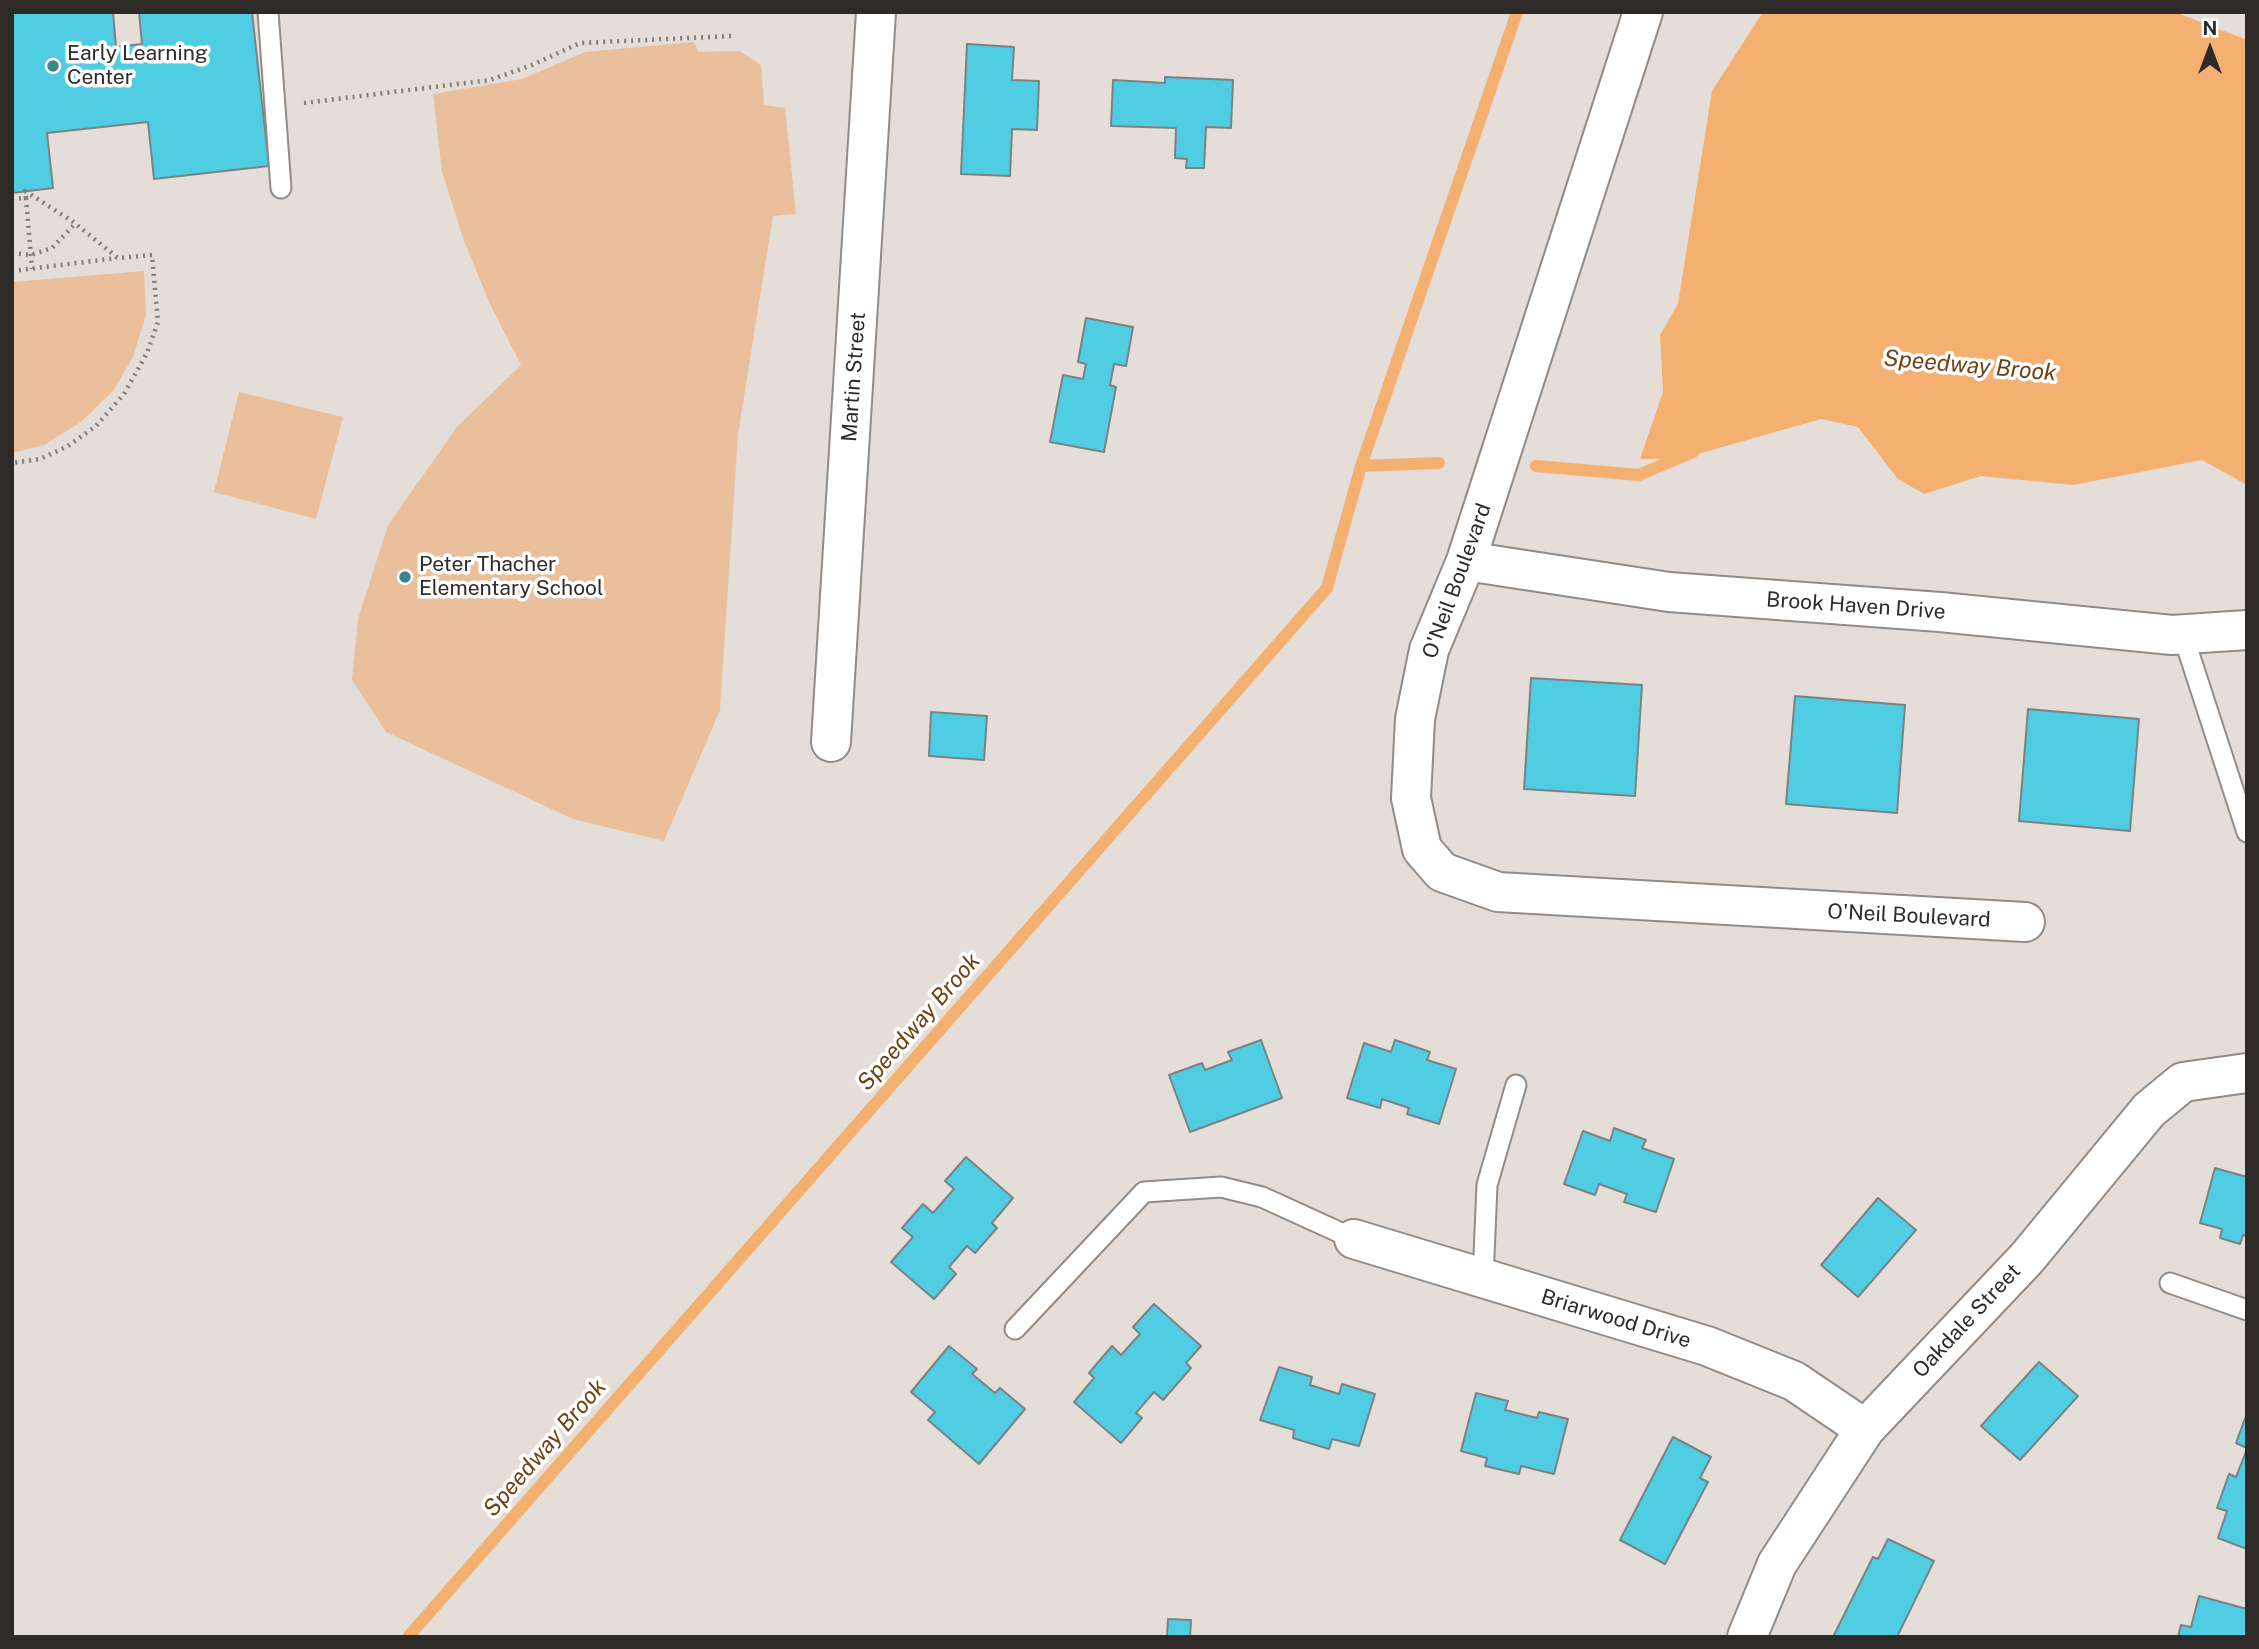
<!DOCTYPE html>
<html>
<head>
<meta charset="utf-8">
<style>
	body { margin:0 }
	#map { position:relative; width:2259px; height:1649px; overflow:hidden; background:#e5ddd7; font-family:"Public Sans",sans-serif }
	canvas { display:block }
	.frame { position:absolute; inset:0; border:14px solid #2d2a27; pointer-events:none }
	.north { position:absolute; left:2175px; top:14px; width:70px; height:70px; -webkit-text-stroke:5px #fff; paint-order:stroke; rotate:0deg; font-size:19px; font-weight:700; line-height:28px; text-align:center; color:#2d2a27 }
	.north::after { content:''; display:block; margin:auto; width:24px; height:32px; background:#2d2a27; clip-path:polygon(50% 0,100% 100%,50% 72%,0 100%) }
</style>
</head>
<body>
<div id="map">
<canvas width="2259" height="1649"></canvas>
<div class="frame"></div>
<div class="north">N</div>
</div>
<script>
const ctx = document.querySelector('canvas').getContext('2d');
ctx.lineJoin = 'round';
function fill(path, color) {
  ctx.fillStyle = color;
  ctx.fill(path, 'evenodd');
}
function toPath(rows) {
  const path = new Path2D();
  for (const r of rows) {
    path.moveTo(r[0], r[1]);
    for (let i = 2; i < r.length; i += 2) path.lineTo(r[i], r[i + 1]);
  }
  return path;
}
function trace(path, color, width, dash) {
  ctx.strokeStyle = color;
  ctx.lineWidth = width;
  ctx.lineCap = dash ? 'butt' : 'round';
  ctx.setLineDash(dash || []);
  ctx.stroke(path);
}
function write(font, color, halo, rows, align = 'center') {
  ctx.font = font + ' "Public Sans",sans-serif';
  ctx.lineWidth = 7;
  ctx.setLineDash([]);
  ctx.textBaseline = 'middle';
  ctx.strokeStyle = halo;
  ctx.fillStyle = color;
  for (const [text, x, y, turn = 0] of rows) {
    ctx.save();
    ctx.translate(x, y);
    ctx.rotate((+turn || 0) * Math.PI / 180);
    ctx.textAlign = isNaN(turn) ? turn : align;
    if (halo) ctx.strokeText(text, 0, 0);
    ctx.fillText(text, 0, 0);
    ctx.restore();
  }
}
fill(toPath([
	[694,42,699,52,739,51,761,65,764,105,785,108,796,214,773,216,738,434,720,710,664,841,573,819,386,732,352,680,358,619,388,525,457,427,521,365,490,304,464,241,442,172,433,94,522,79,585,52],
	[144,271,146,315,133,357,113,391,81,422,44,445,12,453,12,282],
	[239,392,343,417,316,519,214,492]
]), '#e9c09b');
fill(toPath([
	[1763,12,2175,12,2247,40,2247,485,2202,460,2073,485,1981,476,1924,494,1898,479,1858,427,1821,419,1680,459,1640,459,1663,392,1660,335,1678,304,1712,91]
]), '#f4b071');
trace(toPath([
	[1361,466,1517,12],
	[1536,466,1639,475,1693,452],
	[408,1637,1327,588,1361,466,1439,463]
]), '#f4b071', 12);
const building = toPath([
	[19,12,113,12,116,47,142,44,139,12,252,12,269,166,154,179,148,122,47,133,53,188,12,193,12,14,19,12],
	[967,44,1014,47,1012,80,1039,81,1037,130,1012,129,1010,176,961,174,967,44],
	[1165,77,1233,80,1231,128,1206,127,1204,168,1186,168,1187,159,1175,158,1176,128,1111,126,1113,80,1165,83,1165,77],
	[1086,318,1133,327,1126,366,1114,364,1110,385,1116,387,1104,452,1050,442,1063,375,1083,379,1086,364,1078,362,1086,318],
	[1531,678,1642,685,1635,796,1524,789,1531,678],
	[1795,696,1905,705,1897,813,1786,804,1795,696],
	[2028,709,2139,719,2130,831,2019,821,2028,709],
	[931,712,987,716,984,760,929,756,931,712],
	[1261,1040,1282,1098,1190,1132,1169,1075,1202,1063,1205,1070,1232,1060,1228,1052,1261,1040],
	[1395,1040,1430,1052,1427,1060,1456,1069,1439,1124,1407,1114,1409,1108,1382,1099,1380,1108,1347,1098,1364,1043,1391,1052,1395,1040],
	[1614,1128,1646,1140,1642,1148,1674,1159,1656,1212,1624,1202,1627,1194,1599,1184,1595,1195,1564,1184,1583,1131,1610,1141,1614,1128],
	[966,1157,1013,1198,992,1223,997,1228,975,1253,967,1246,949,1267,956,1274,934,1299,891,1262,913,1237,902,1228,923,1204,933,1213,954,1189,945,1181,966,1157],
	[2215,1168,2247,1177,2247,1236,2243,1235,2240,1244,2220,1238,2222,1229,2200,1223,2215,1168],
	[1878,1198,1916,1230,1858,1297,1821,1265,1878,1198],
	[1154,1304,1201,1346,1186,1363,1191,1368,1163,1400,1154,1392,1136,1413,1142,1418,1121,1443,1074,1402,1094,1378,1089,1373,1112,1346,1121,1355,1140,1334,1133,1327,1154,1304],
	[949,1346,977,1369,972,1374,995,1393,1000,1388,1025,1409,979,1464,928,1420,935,1412,911,1392,949,1346],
	[2039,1362,2078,1396,2020,1460,1981,1426,2039,1362],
	[1279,1367,1312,1377,1310,1385,1339,1394,1342,1384,1375,1394,1359,1446,1332,1439,1329,1449,1293,1438,1294,1430,1260,1420,1279,1367],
	[1476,1393,1508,1401,1505,1410,1537,1418,1539,1412,1568,1419,1554,1474,1521,1466,1519,1474,1485,1466,1487,1458,1461,1451,1476,1393],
	[2247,1413,2247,1448,2236,1443,2247,1413],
	[1673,1437,1711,1457,1700,1478,1708,1482,1665,1564,1620,1540,1673,1437],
	[2247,1449,2247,1549,2218,1538,2227,1511,2217,1508,2229,1474,2236,1477,2247,1449],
	[1888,1539,1934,1561,1897,1637,1833,1637,1873,1557,1878,1559,1888,1539],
	[2199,1596,2247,1609,2247,1637,2178,1637,2181,1625,2191,1627,2199,1596],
	[1168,1619,1191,1620,1190,1637,1167,1637,1168,1619]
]);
fill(building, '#51cde3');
trace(building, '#798385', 2);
const service = toPath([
	[268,12,281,188],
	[2183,635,2247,832],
	[1483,1279,1487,1185,1516,1085],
	[2170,1283,2247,1310],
	[1015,1329,1144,1192,1221,1187,1262,1197,1354,1239]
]);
const minor = toPath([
	[1643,12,1466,561,1429,650,1415,719,1411,798,1422,849,1442,872,1498,892,2025,922],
	[1466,561,1669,592,1940,612,2172,635,2247,630],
	[831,742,876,12],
	[1354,1239,1707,1346,1794,1381,1865,1429],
	[1747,1637,1777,1564,1865,1429,2027,1258,2149,1110,2183,1082,2247,1073]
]);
trace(service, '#938b85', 23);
trace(minor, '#938b85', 42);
trace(toPath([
	[304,103,490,80,532,65,580,43,731,36],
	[26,198,32,269],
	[12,199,26,198,25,191,72,221,118,258,152,255,158,322,147,353,124,394,96,426,68,446,40,459,12,463],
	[12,253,31,255,52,248,75,224],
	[12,271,117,258]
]), '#827d78', 4.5, [2, 5]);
trace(service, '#fff', 19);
trace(minor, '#fff', 38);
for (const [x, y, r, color] of [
	[53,66,7,"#3f8491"],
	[405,577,7,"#3f8491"]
]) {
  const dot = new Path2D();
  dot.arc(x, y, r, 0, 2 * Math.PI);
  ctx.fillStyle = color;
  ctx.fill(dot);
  trace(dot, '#fff', 2.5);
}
write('21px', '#2d2a27', '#fff', [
	["Early Learning",67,54],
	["Center",67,78],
	["Peter Thacher",419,565],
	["Elementary School",419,589]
], 'left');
write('21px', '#2d2a27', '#fff', [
	["Martin Street",854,377,-86],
	["O'Neil Boulevard",1457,581,-70],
	["Brook Haven Drive",1856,606,4],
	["O'Neil Boulevard",1909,916,3],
	["Briarwood Drive",1616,1319,17],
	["Oakdale Street",1967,1321,-47]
]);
write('italic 23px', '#6e4212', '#fff', [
	["Speedway Brook",1970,366,5],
	["Speedway Brook",919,1022,-49],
	["Speedway Brook",545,1448,-49]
]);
</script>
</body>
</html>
